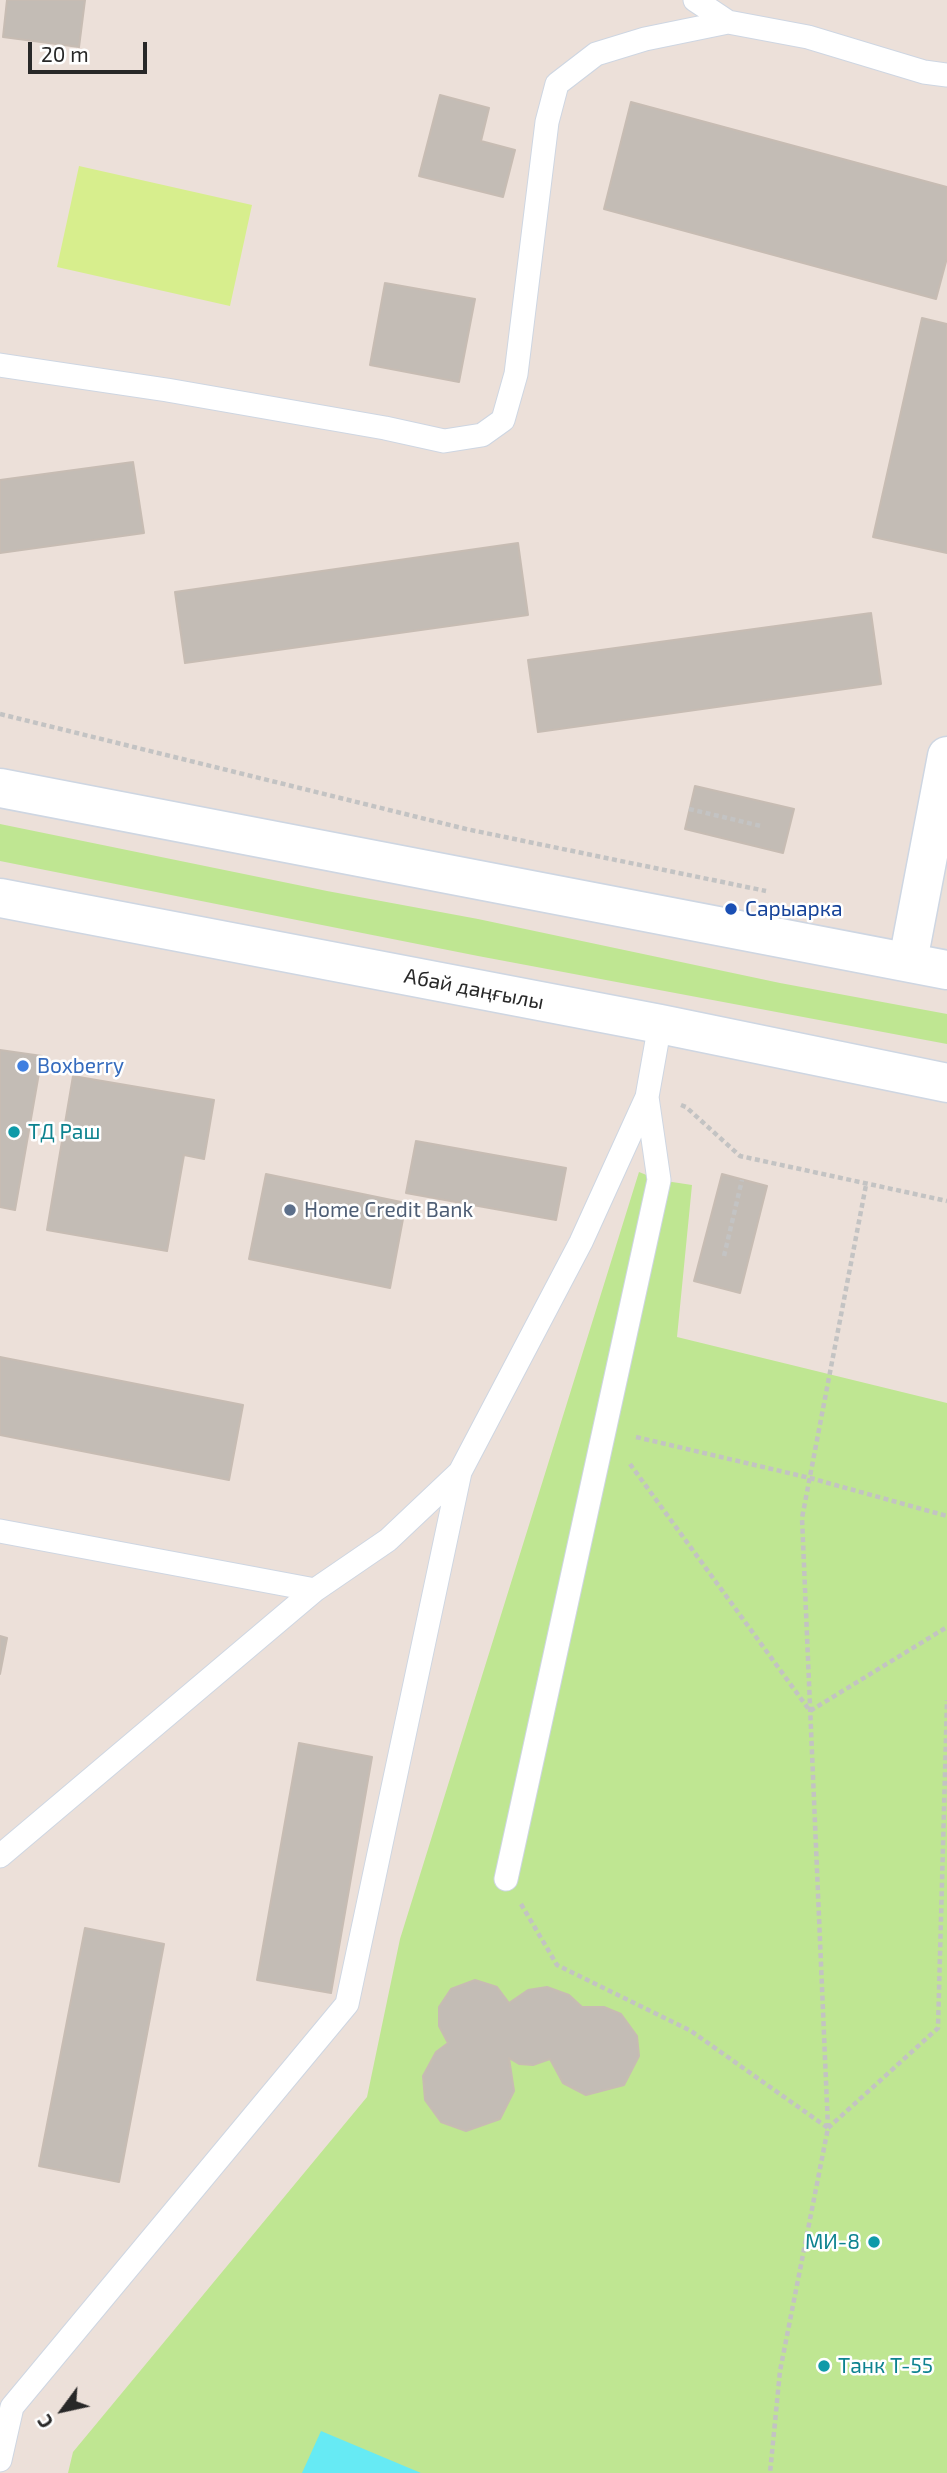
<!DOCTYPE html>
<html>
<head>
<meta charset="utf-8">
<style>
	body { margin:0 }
	#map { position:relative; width:947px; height:2473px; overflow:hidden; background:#ece0d9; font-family:"Exo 2",sans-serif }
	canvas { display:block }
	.north { position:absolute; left:28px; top:2375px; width:70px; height:70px; -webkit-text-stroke:5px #fff; paint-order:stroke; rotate:237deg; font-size:19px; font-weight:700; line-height:28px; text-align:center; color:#282828 }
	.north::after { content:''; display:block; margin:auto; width:24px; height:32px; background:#282828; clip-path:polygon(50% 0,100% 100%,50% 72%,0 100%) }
	.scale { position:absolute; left:28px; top:42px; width:119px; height:32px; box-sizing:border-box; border:4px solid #282828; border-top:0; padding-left:9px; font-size:21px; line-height:24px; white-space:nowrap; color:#282828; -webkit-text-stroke:5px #fff; paint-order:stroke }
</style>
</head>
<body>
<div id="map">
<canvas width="947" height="2473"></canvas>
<div class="north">С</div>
<div class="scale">20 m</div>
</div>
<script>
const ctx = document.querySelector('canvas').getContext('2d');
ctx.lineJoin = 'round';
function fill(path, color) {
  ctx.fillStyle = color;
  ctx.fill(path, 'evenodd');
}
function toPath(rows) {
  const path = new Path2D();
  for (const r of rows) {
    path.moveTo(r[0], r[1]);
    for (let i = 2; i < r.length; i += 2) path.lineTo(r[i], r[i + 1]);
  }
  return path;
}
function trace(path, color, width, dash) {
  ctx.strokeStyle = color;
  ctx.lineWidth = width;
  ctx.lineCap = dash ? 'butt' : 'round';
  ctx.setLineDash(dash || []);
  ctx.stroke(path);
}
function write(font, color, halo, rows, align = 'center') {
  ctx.font = font + ' "Exo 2",sans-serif';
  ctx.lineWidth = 5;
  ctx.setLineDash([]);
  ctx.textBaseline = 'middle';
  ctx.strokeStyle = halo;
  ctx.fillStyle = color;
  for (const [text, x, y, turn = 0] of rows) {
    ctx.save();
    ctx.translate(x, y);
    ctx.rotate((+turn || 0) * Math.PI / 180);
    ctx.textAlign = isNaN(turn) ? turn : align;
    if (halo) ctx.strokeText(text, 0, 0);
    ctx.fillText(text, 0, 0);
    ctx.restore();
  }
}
fill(toPath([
	[0,824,327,891,478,919,780,983,947,1014,947,1044,478,956,0,861],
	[639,1172,659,1180,692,1185,677,1337,947,1403,947,2473,68,2473,73,2452,367,2097,400,1939]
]), '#bfe692');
fill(toPath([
	[79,166,252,205,230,306,57,267]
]), '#d7ee8d');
fill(toPath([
	[321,2431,421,2473,302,2473]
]), '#66eaf4');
const building = toPath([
	[7,0,85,0,79,47,3,37,7,0],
	[440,95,489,108,481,141,515,150,503,197,419,176,440,95],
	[631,102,947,187,947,258,936,299,604,209,631,102],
	[385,283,475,299,459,382,370,365,385,283],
	[922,318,947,324,947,553,873,537,922,318],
	[133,462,144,533,0,553,0,480,133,462],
	[518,543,528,615,185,663,175,592,518,543],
	[871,613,881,684,538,732,528,660,871,613],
	[695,786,794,809,783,853,685,829,695,786],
	[0,1050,42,1056,15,1210,0,1207,0,1050],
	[73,1076,214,1100,204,1159,184,1155,167,1251,47,1230,73,1076],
	[416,1141,566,1168,556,1220,406,1193,416,1141],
	[266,1174,406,1203,390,1288,249,1259,266,1174],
	[722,1174,767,1186,740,1293,694,1281,722,1174],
	[0,1357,243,1405,229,1480,0,1435,0,1357],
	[0,1636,7,1638,0,1674,0,1636],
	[299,1743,372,1757,331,1993,257,1980,299,1743],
	[85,1928,164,1944,119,2182,39,2166,85,1928],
	[475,1980,497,1987,509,2003,528,1990,547,1987,569,1995,582,2007,604,2007,621,2014,637,2036,639,2056,624,2085,586,2095,563,2083,550,2059,533,2065,519,2064,509,2058,514,2091,500,2119,466,2131,441,2122,425,2100,423,2076,436,2052,448,2043,439,2026,439,2007,451,1989,475,1980]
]);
fill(building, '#c3bcb5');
trace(building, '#c7bcb3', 2);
const lane = toPath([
	[695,0,728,22],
	[0,365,167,390,385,428,444,441,482,435,503,420,516,374,547,122,557,84,596,54,645,39,728,22,808,37,924,72,947,75],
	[0,1531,315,1590],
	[0,1856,315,1590,388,1540,460,1472,581,1242,647,1097,660,1024],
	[506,1879,659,1180,647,1097],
	[0,2460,12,2407,347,2004,460,1472]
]);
const street = toPath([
	[908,961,947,756]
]);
const secondary = toPath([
	[0,788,947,970],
	[0,898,660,1024,947,1083]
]);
trace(lane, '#ced6e2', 25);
trace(street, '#ced6e2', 41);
trace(secondary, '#ced6e2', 41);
trace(toPath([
	[0,714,466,829,766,891],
	[689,809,761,826],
	[681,1105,686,1107,740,1156,947,1201],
	[724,1256,742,1180],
	[636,1437,810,1478,947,1516],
	[630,1464,810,1711,947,1627],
	[521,1904,557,1965,691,2031,828,2128,780,2371,770,2473],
	[828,2128,802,1518,866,1185],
	[828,2128,938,2028,947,1700]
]), '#c3c3c3', 4.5, [5, 3.5]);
trace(lane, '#fff', 23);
trace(street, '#fff', 38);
trace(secondary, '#fff', 38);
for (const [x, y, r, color] of [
	[731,909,7,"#1a4fb4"],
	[23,1066,7,"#3f7fe0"],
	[14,1132,7,"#0f9aa8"],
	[290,1210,7,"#5c6f8a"],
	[874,2242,7,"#0f9aa8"],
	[824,2366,7,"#0f9aa8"]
]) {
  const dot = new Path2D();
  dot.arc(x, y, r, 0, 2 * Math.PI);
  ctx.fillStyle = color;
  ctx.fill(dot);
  trace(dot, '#fff', 2.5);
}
write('21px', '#164399', '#fff', [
	["Сарыарка",745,909]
], 'left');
write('21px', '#282828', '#fff', [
	["Абай даңғылы",474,989,11]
]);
write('21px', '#366cbe', '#fff', [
	["Boxberry",37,1066]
], 'left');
write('21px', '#0d838f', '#fff', [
	["ТД Раш",28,1132],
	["МИ-8",860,2242,"right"],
	["Танк Т-55",838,2366]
], 'left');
write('21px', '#4e5e75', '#fff', [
	["Home Credit Bank",304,1210]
], 'left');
</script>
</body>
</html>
